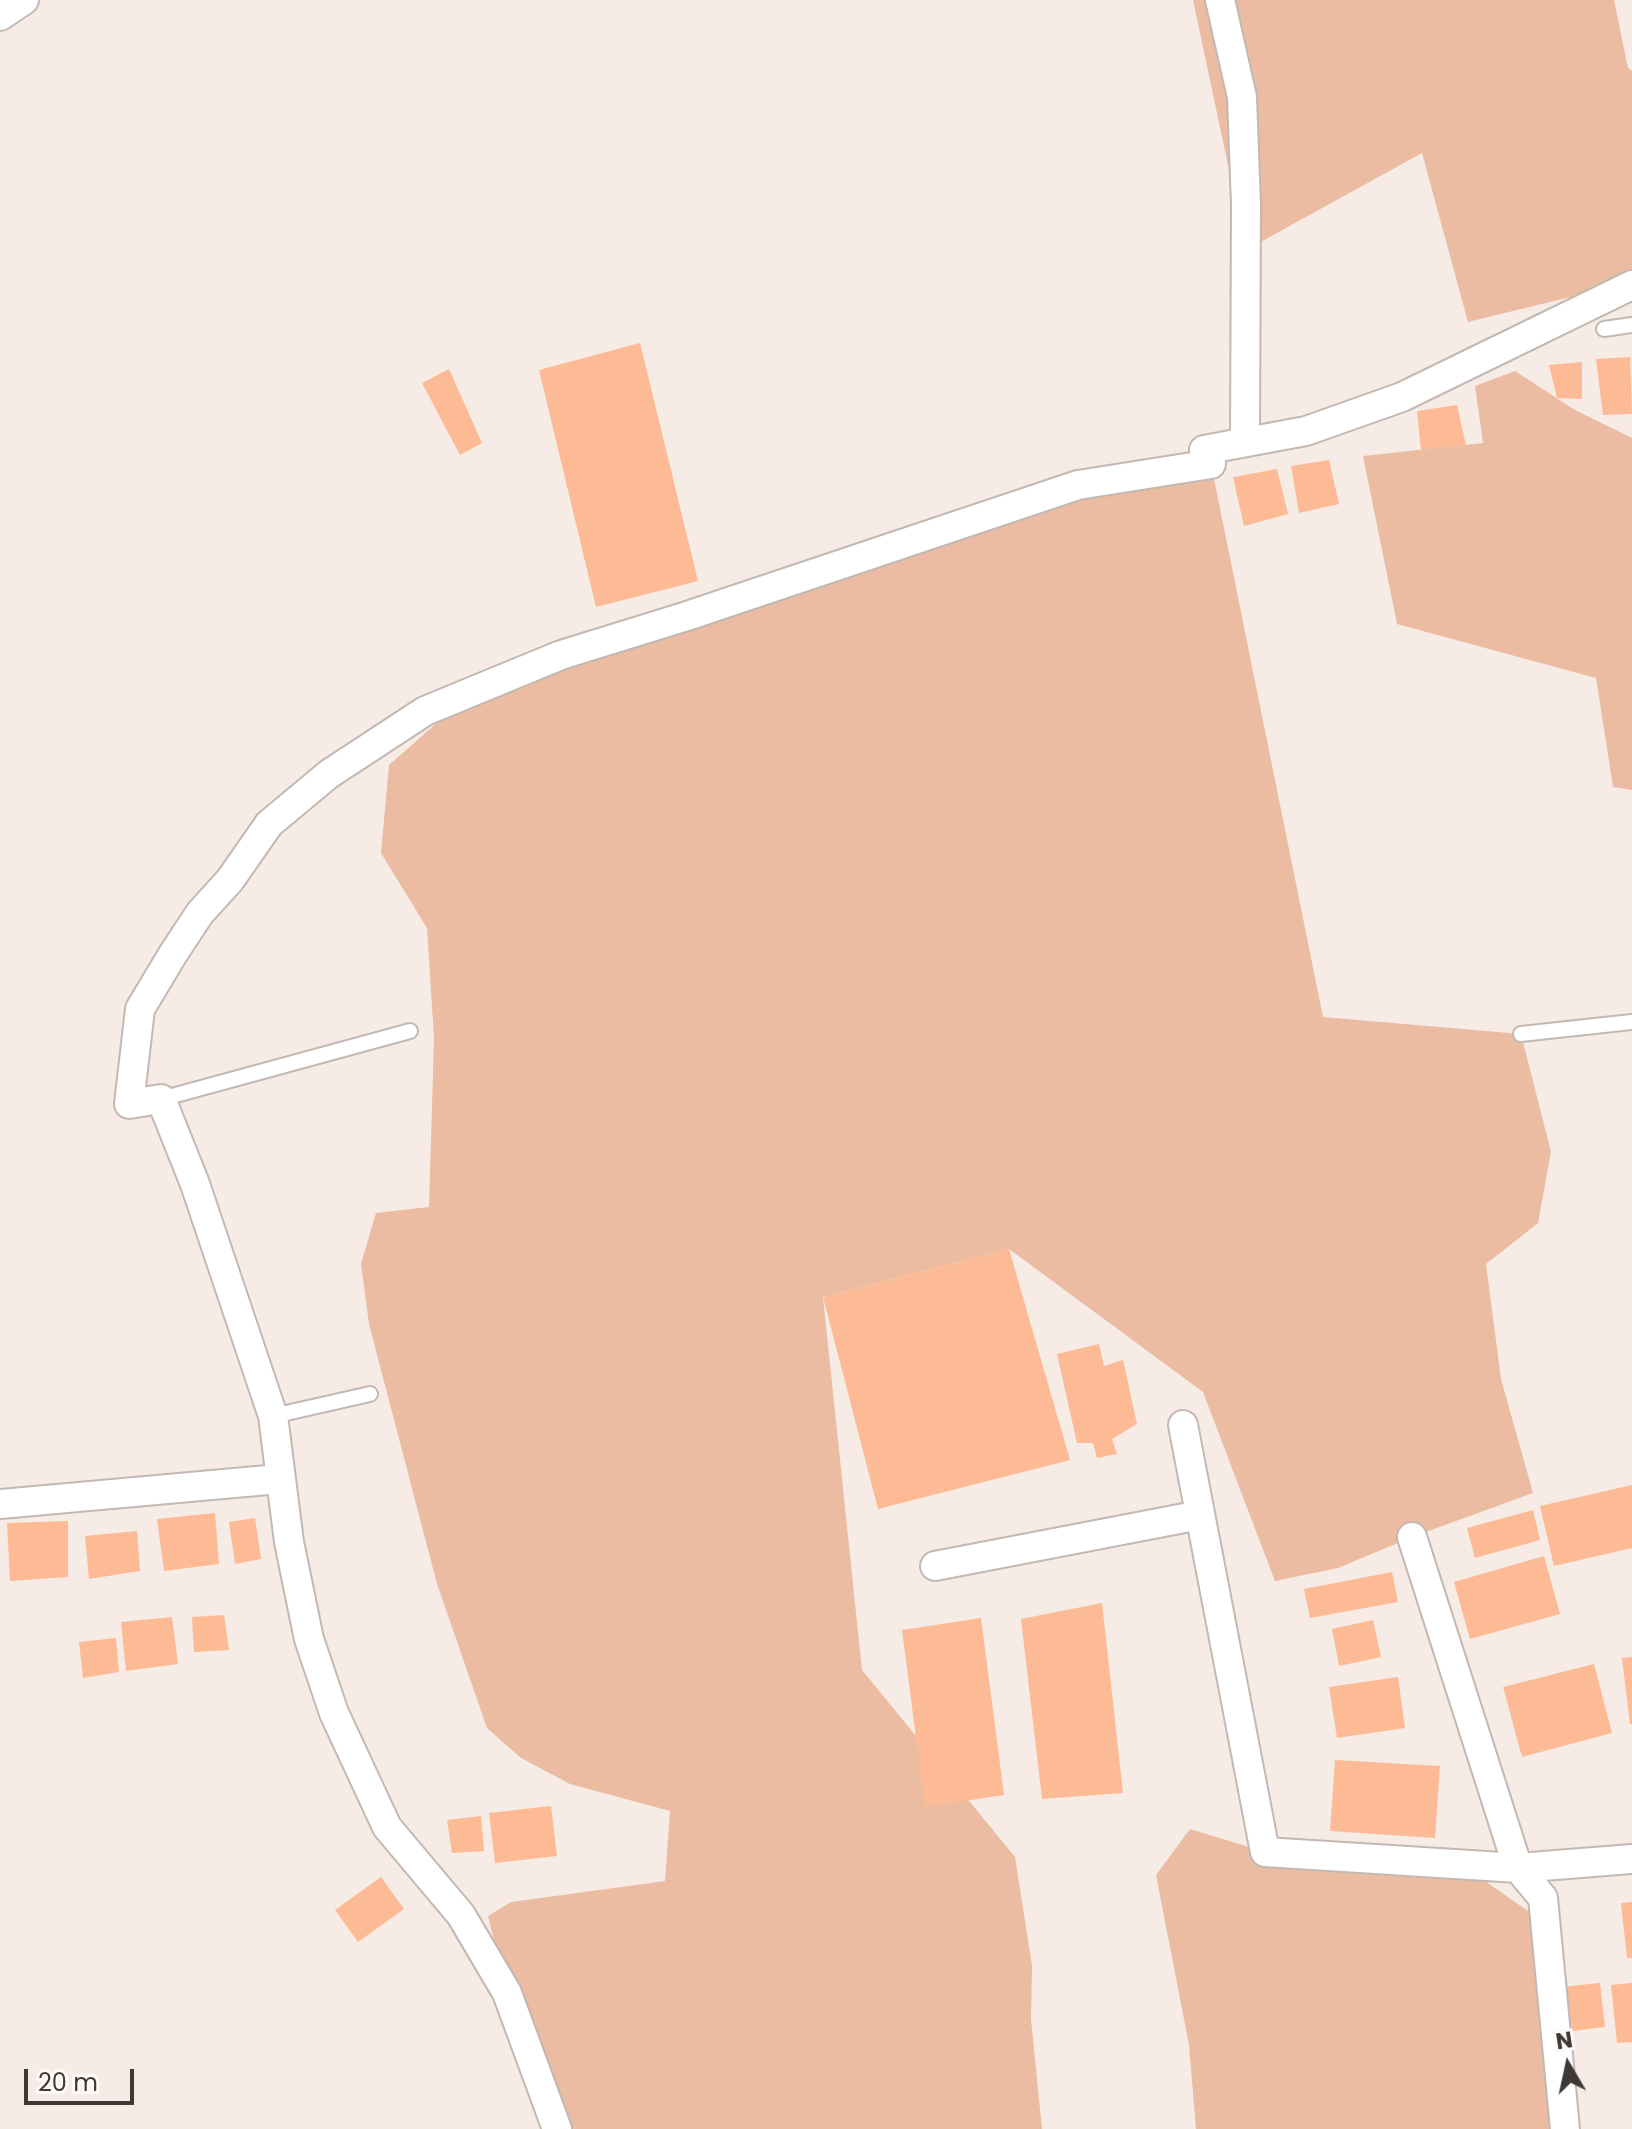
<!DOCTYPE html>
<html>
<head>
<meta charset="utf-8">
<style>
	body { margin:0 }
	#map { position:relative; width:1632px; height:2129px; overflow:hidden; background:#f7ebe5; font-family:Poppins,sans-serif }
	canvas { display:block }
	.north { position:absolute; left:1528px; top:2025px; width:80px; height:80px; -webkit-text-stroke:6px #fffaf8; paint-order:stroke; rotate:351deg; font-size:22px; font-weight:700; line-height:32px; text-align:center; color:#3e3937 }
	.north::after { content:''; display:block; margin:auto; width:28px; height:36px; background:#3e3937; clip-path:polygon(50% 0,100% 100%,50% 72%,0 100%) }
	.scale { position:absolute; left:24px; top:2069px; width:110px; height:36px; box-sizing:border-box; border:4px solid #3e3937; border-top:0; padding-left:10px; font-size:24px; line-height:28px; white-space:nowrap; color:#3e3937; -webkit-text-stroke:6px #fffaf8; paint-order:stroke }
</style>
</head>
<body>
<div id="map">
<canvas width="1632" height="2129"></canvas>
<div class="north">N</div>
<div class="scale">20 m</div>
</div>
<script>
const ctx = document.querySelector('canvas').getContext('2d');
ctx.lineJoin = 'round';
function fill(path, color) {
  ctx.fillStyle = color;
  ctx.fill(path, 'evenodd');
}
function toPath(rows) {
  const path = new Path2D();
  for (const r of rows) {
    path.moveTo(r[0], r[1]);
    for (let i = 2; i < r.length; i += 2) path.lineTo(r[i], r[i + 1]);
  }
  return path;
}
function trace(path, color, width, dash) {
  ctx.strokeStyle = color;
  ctx.lineWidth = width;
  ctx.lineCap = dash ? 'butt' : 'round';
  ctx.setLineDash(dash || []);
  ctx.stroke(path);
}
fill(toPath([
	[1193,0,1614,0,1628,68,1632,71,1632,282,1468,322,1422,153,1246,250],
	[1515,371,1575,410,1632,438,1632,790,1613,787,1596,678,1397,624,1363,456,1483,443,1475,386],
	[1211,464,1323,1017,1521,1034,1551,1152,1538,1223,1486,1264,1501,1379,1533,1493,1412,1537,1338,1568,1275,1581,1203,1392,1009,1249,823,1297,862,1670,1015,1857,1032,1966,1031,2019,1042,2129,557,2129,507,1993,488,1916,511,1902,665,1881,670,1811,570,1784,521,1758,487,1728,437,1584,369,1324,361,1264,376,1213,429,1207,434,1038,427,928,381,853,389,765,473,691,1078,485],
	[1190,1829,1265,1852,1341,1842,1438,1848,1535,1916,1549,2129,1196,2129,1189,2045,1156,1875]
]), '#ebbca1');
fill(toPath([
	[640,343,698,581,596,607,539,370],
	[1630,357,1632,414,1603,415,1596,359],
	[1582,362,1582,399,1557,398,1549,365],
	[449,369,482,443,460,455,422,383],
	[1457,405,1466,445,1421,450,1417,411],
	[1329,460,1339,504,1299,513,1291,466],
	[1277,469,1288,514,1244,526,1233,477],
	[1009,1249,1070,1460,878,1509,823,1297],
	[1099,1344,1104,1366,1123,1360,1137,1424,1112,1439,1117,1454,1097,1458,1093,1443,1077,1443,1057,1354],
	[1632,1485,1632,1548,1554,1566,1540,1506],
	[1533,1510,1540,1540,1475,1558,1467,1528],
	[215,1513,219,1564,164,1571,157,1519],
	[255,1518,261,1559,235,1564,229,1522],
	[68,1521,68,1577,10,1581,7,1523],
	[137,1531,140,1571,89,1579,85,1536],
	[1544,1556,1560,1614,1470,1639,1454,1582],
	[1392,1572,1398,1602,1310,1618,1304,1589],
	[1102,1603,1123,1793,1042,1799,1021,1619],
	[224,1615,229,1650,194,1652,192,1617],
	[172,1617,178,1664,126,1671,121,1622],
	[981,1618,1004,1795,925,1807,902,1630],
	[1373,1620,1381,1657,1339,1666,1332,1629],
	[116,1638,119,1672,83,1678,79,1642],
	[1632,1657,1632,1724,1630,1724,1622,1658],
	[1594,1664,1612,1733,1522,1757,1503,1687],
	[1398,1677,1405,1728,1337,1738,1329,1687],
	[1335,1760,1440,1766,1435,1838,1330,1831],
	[551,1806,557,1856,495,1863,489,1813],
	[481,1816,484,1851,452,1853,447,1820],
	[381,1877,404,1909,358,1942,335,1910],
	[1632,1902,1632,1958,1627,1958,1621,1903],
	[1600,1983,1605,2027,1565,2032,1560,1987],
	[1632,1983,1632,2042,1617,2043,1611,1985]
]), '#fcbb95');
const service = toPath([
	[1604,329,1632,325],
	[1521,1034,1632,1022],
	[161,1099,410,1031],
	[273,1416,370,1394]
]);
const minor = toPath([
	[1220,0,1242,97,1246,205,1245,442],
	[0,16,24,0],
	[1183,1425,1265,1852,1518,1868,1543,1898,1565,2129],
	[0,1504,279,1479],
	[1412,1537,1518,1868,1632,1859],
	[935,1566,1200,1515],
	[557,2129,507,1993,461,1915,387,1827,334,1713,309,1639,289,1542,273,1416,195,1184,161,1099,129,1104,140,1009,173,954,200,913,230,880,269,824,329,774,425,711,561,655,687,616,1078,485,1211,464,1204,450,1306,431,1402,397,1632,285]
]);
trace(service, '#c3b8b2', 18);
trace(minor, '#c3b8b2', 32);
trace(service, '#fff', 14);
trace(minor, '#fff', 28);
</script>
</body>
</html>
